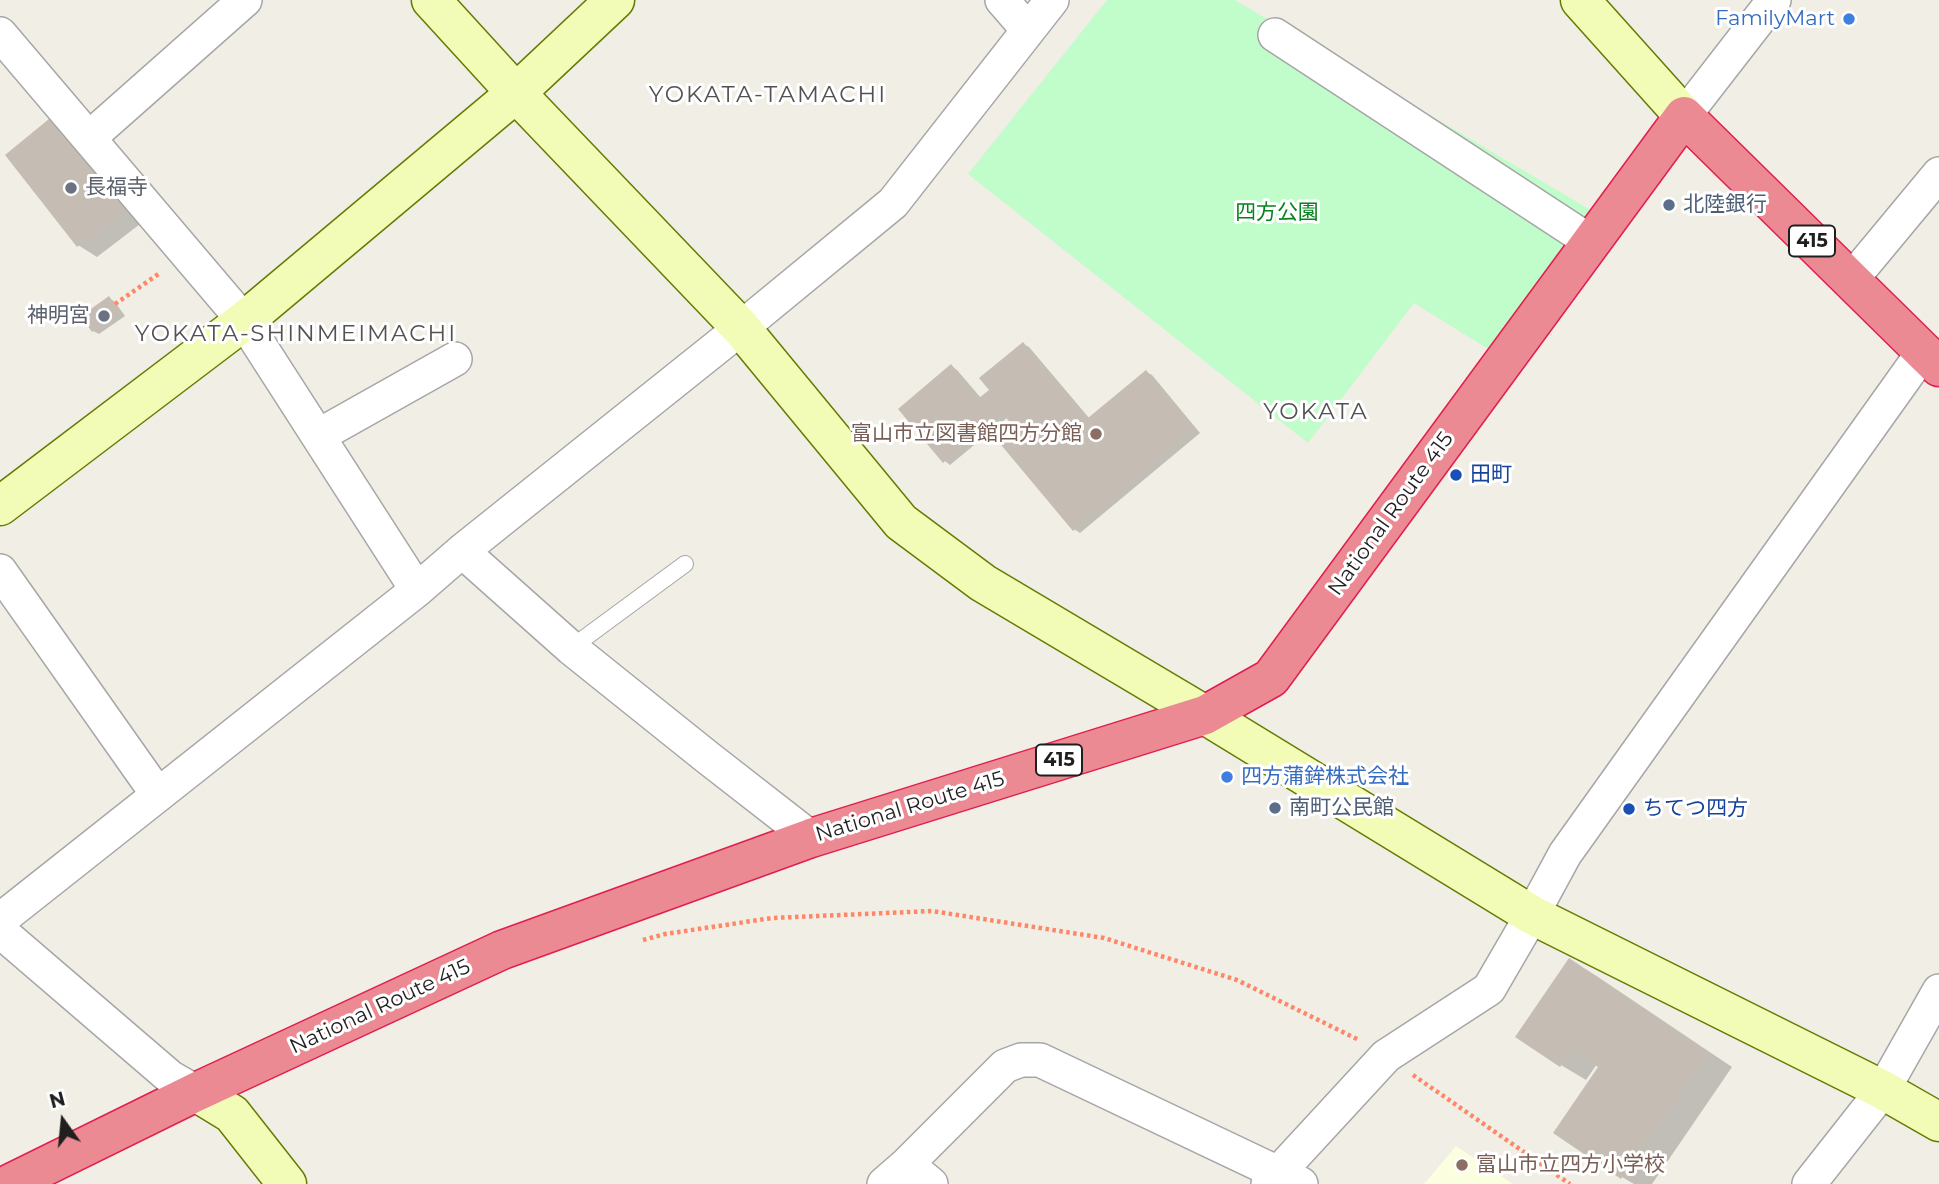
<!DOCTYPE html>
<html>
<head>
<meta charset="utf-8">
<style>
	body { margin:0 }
	#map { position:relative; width:1939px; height:1184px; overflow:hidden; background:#f0eee5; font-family:Montserrat,sans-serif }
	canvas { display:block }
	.north { position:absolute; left:28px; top:1086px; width:70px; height:70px; -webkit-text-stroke:5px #fff; paint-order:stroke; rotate:345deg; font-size:19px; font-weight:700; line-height:28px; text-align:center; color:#1f1f1f }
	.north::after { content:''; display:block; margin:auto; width:24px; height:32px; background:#1f1f1f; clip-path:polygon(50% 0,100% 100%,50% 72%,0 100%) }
</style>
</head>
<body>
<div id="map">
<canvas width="1939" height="1184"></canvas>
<div class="north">N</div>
</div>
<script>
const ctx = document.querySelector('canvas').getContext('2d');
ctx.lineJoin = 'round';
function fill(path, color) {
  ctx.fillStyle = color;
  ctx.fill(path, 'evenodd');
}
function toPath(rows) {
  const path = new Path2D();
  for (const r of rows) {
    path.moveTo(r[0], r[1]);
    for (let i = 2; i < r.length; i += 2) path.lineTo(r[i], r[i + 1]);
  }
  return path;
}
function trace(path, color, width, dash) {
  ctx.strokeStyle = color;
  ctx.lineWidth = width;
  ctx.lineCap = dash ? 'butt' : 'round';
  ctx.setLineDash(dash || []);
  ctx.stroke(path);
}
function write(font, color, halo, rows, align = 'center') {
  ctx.font = font + ' Montserrat,"Noto Sans JP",sans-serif';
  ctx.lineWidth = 6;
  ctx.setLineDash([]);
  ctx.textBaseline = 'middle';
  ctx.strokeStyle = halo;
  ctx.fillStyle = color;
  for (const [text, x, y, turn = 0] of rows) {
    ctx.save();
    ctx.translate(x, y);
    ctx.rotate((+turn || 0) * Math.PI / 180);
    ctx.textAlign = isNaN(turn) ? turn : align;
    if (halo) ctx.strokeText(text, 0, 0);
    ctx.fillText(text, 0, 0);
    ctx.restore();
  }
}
fill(toPath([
	[1456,1146,1513,1184,1424,1184]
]), '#fcffdf');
fill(toPath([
	[1107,0,1235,0,1599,215,1493,352,1414,303,1308,443,968,174]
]), '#c1fccb');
fill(toPath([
	[66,108,157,211,97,257,78,245],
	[109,298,115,302,125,316,99,334,93,331],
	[1023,344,1029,347,1090,419,1146,372,1152,375,1200,433,1080,533,1074,529,1016,426,1008,417,950,465,945,461,951,366,957,370,981,398,991,390],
	[1570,960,1595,975,1732,1067,1652,1184,1634,1184,1622,1177,1600,1066,1597,1064,1586,1080,1561,1065]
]), '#0003');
fill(toPath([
	[66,105,138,199,77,247,5,155],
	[109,296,120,312,92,332,81,316],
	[1023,342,1088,418,1146,370,1195,429,1073,531,997,440,1013,426,1002,413,943,463,898,409,951,364,979,398,989,390,979,378],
	[1569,958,1708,1052,1621,1179,1553,1133,1598,1067,1572,1049,1560,1067,1515,1037]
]), '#c5bdb4');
const lane = toPath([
	[571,648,685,564]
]);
const street = toPath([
	[1002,0,1028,30],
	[0,34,244,321,417,590],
	[1275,35,1591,242],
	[1684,116,1774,0],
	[89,138,245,0],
	[1851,280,1939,174],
	[318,436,455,359],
	[462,551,571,648,707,757,811,838],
	[0,571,158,795],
	[0,920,417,590,462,551,741,328,893,203,1052,0],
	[0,931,170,1077,196,1092],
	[907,1164,931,1184],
	[884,1184,907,1164,1005,1066,1021,1060,1040,1060,1301,1184],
	[1268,1184,1386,1056,1489,989,1532,915,1565,854,1924,351],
	[1809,1184,1883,1090,1939,991]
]);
const secondary = toPath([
	[431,0,516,93,741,328,901,522,983,583,1205,715,1532,915,1883,1090,1939,1122],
	[1580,0,1684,116],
	[0,506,244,321,516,93,615,0],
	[196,1092,232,1114,287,1184]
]);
const highway = toPath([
	[9,1184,196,1092,502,950,811,838,1205,715,1271,678,1684,116,1939,367]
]);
trace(lane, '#a6a6a6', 18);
trace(street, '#a6a6a6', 36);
trace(secondary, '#637c00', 41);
trace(highway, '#e21e4e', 41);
trace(toPath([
	[115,304,160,273],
	[643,940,665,934,772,918,932,911,1104,938,1237,980,1359,1040],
	[1413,1075,1570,1184]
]), '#ff8667', 4.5, [3.5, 3.5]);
trace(lane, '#fff', 16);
trace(street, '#fff', 33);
trace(secondary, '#f2fcb7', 38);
trace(highway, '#eb8a93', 38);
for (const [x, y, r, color] of [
	[1849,19,7,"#3f7fe0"],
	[71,188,7,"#6b7280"],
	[1669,205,7,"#5c6f8a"],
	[104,316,7,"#6b7280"],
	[1096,434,7,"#8d6e63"],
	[1456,475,7,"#1a4fb4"],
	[1227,777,7,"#3f7fe0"],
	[1275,808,7,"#5c6f8a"],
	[1629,809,7,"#1a4fb4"],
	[1462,1165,7,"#8d6e63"]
]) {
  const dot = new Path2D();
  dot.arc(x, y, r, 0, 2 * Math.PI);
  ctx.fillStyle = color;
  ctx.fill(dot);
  trace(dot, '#fff', 2.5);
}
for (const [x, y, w] of [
	[1812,241,46],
	[1059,760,46]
]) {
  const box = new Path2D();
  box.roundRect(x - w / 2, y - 15.5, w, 31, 5);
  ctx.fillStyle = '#fff';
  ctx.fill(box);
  trace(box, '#1f1f1f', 2);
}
write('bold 19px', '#1f1f1f', null, [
	["415",1812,241],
	["415",1059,760]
]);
write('21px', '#366cbe', '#fff', [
	["FamilyMart",1835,19],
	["四方蒲鉾株式会社",1241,777,"left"]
], 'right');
write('21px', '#5b616d', '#fff', [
	["長福寺",85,188],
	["神明宮",90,316,"right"]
], 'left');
write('21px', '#4e5e75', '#fff', [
	["北陸銀行",1683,205],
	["南町公民館",1289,808]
], 'left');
write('21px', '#07831d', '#fff', [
	["四方公園",1277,213]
]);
write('21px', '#785e54', '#fff', [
	["富山市立図書館四方分館",1082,434],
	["富山市立四方小学校",1476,1165,"left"]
], 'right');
write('21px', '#164399', '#fff', [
	["田町",1470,475],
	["ちてつ四方",1643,809]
], 'left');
write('21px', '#1f1f1f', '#fff', [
	["National Route 415",1391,514,-54],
	["National Route 415",910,807,-17],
	["National Route 415",380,1007,-25]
]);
ctx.letterSpacing = '2px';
write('23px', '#525252', '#fff', [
	["YOKATA-TAMACHI",768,95],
	["YOKATA-SHINMEIMACHI",296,334],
	["YOKATA",1316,412]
]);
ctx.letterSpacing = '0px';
</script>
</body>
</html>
